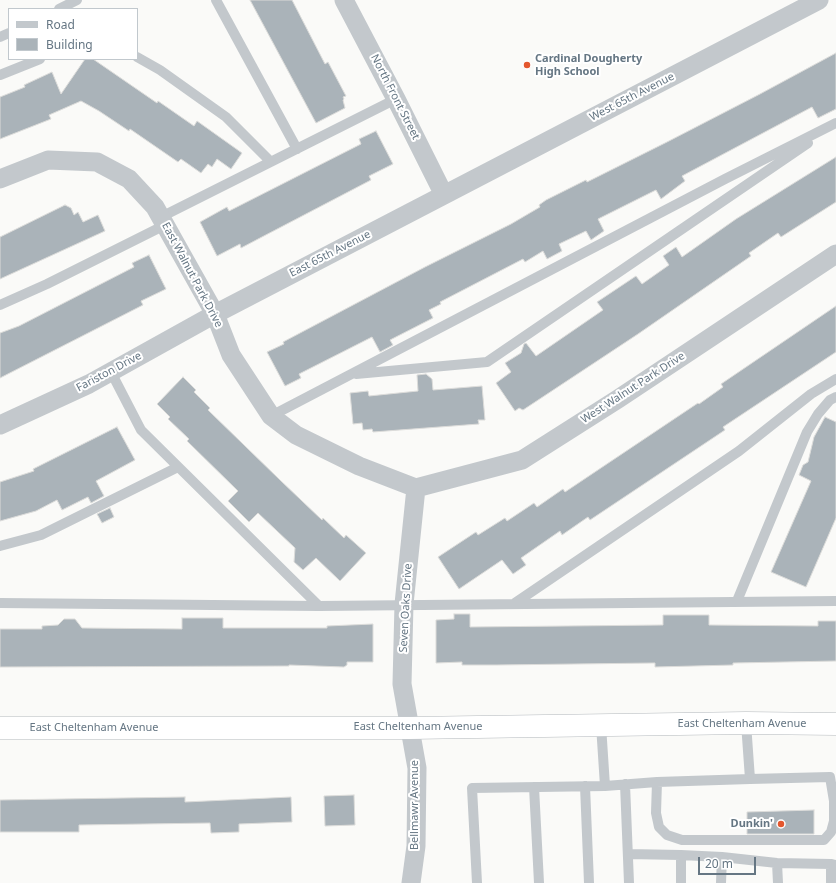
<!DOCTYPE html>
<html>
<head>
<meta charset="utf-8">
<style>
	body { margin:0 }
	#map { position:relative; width:836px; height:883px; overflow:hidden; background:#fafaf8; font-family:"Noto Sans",sans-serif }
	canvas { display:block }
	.legend { position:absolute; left:8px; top:8px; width:130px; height:52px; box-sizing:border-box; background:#fff; border:1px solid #c1c8cd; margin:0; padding:5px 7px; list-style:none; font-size:12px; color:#657683 }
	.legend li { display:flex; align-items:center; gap:8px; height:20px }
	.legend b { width:20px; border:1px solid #c1c8cd }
	.scale { position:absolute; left:698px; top:857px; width:58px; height:18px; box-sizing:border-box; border:2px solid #657683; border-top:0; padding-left:5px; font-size:12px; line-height:14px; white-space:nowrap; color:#657683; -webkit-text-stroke:3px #fff; paint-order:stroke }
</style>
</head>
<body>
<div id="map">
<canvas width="836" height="883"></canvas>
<ul class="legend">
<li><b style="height:5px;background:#c3c8cc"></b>Road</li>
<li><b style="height:11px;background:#aab3b9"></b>Building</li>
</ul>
<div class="scale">20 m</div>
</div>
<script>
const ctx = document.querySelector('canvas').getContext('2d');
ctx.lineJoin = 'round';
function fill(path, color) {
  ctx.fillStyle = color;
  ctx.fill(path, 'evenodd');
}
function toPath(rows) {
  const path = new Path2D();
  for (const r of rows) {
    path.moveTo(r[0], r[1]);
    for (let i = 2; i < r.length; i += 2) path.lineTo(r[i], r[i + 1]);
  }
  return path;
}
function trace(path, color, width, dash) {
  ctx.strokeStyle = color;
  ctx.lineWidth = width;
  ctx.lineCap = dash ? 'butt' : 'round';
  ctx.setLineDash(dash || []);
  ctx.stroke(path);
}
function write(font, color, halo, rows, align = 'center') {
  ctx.font = font + ' "Noto Sans",sans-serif';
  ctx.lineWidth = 4;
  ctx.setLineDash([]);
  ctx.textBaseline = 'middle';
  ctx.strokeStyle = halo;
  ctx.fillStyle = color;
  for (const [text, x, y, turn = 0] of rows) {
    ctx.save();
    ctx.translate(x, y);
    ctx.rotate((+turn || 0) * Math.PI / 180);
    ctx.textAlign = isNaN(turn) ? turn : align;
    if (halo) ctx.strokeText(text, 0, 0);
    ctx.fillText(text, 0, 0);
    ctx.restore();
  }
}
const building = toPath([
	[250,0,292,0,325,64,328,62,346,96,343,97,344,99,343,100,345,108,316,123,250,0],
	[836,53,836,109,818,118,812,107,682,176,685,181,661,199,656,190,598,219,604,231,591,240,586,231,559,244,562,251,547,259,543,251,525,262,523,259,440,302,441,304,429,310,433,318,390,340,393,345,380,352,372,337,299,374,301,378,285,386,267,352,284,344,283,342,425,267,511,224,540,207,539,205,546,200,586,180,587,182,667,142,760,94,836,53],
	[85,59,93,59,157,103,158,101,194,126,197,121,242,153,231,169,217,159,212,167,208,164,201,173,181,159,178,162,130,129,129,131,99,111,81,101,49,115,51,119,0,139,0,97,25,87,24,85,52,72,61,94,85,59],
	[376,131,393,164,369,176,371,180,260,238,241,248,240,244,217,256,200,222,227,207,229,211,361,144,359,139,376,131],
	[836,157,836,202,781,237,778,233,749,253,751,256,638,334,523,410,519,408,515,411,496,383,511,372,505,363,521,353,524,344,526,343,536,356,603,310,597,302,636,276,642,284,669,265,663,256,676,247,682,257,736,219,836,157],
	[65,205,71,208,74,215,78,212,83,222,98,215,105,231,0,279,0,237,65,205],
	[149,255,166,289,141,301,143,305,0,378,0,333,19,326,134,267,132,263,149,255],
	[836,306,836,352,723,427,725,430,590,520,588,517,562,535,560,531,521,558,526,565,513,574,502,560,459,589,438,557,476,532,478,535,505,518,507,521,534,503,537,507,563,489,565,492,698,403,699,404,723,387,721,384,836,306],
	[426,374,432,379,433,390,482,386,485,420,478,420,479,424,373,432,372,429,363,430,362,423,353,424,350,393,368,391,369,396,418,391,417,375,426,374],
	[183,377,196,390,194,392,210,408,208,410,280,480,322,520,323,518,344,538,346,535,366,553,340,581,316,558,303,570,294,562,295,548,258,513,249,522,228,501,238,491,187,441,189,439,168,419,170,417,157,404,183,377],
	[825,417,836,422,836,518,806,587,771,572,811,481,799,475,803,465,808,462,814,437,825,417],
	[117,427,135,460,96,481,104,496,91,503,88,497,62,510,57,500,36,511,0,521,0,482,34,471,33,469,117,427],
	[110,508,114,517,102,523,97,514,110,508],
	[454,614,470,614,470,627,663,625,663,615,709,615,709,625,818,626,818,621,836,621,836,661,733,663,733,665,655,667,655,663,653,663,496,665,462,665,462,662,436,663,436,620,454,619,454,614],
	[182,618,223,618,223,628,327,628,327,626,373,624,373,662,347,662,347,665,344,667,289,665,289,666,0,667,0,629,42,629,42,626,58,625,64,619,75,619,82,628,182,629,182,618],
	[354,795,355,825,325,826,324,796,354,795],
	[185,797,185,802,291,797,292,822,239,824,239,832,211,833,210,823,79,825,79,832,0,832,0,800,185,797],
	[814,810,814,834,747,834,747,812,814,810]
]);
fill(building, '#aab3b9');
trace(building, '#dcdcda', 1);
const trunk = toPath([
	[0,728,410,728,746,723,836,724]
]);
trace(trunk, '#b4b9bd', 23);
trace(toPath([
	[216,0,297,149],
	[59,9,77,0],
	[0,37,9,33],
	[137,57,160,70,226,117,271,162],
	[0,75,40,59],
	[161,217,396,99],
	[0,305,47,284,165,225],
	[111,372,141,430,319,606],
	[356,374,487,362,808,143],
	[271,416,725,179,836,123],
	[0,546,41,535,178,467],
	[737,601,807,432,818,414,830,400,836,397],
	[0,603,319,606,836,601],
	[515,603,739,451,811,394,836,379],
	[746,723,750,779,830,777,834,801,836,801],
	[657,782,656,813,659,827,667,835,682,840,824,840,831,832,834,821,834,801],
	[625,784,629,883],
	[585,786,589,883],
	[605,786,657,782,750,779],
	[534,787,539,883],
	[628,854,681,855],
	[777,863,778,883],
	[477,883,472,788,605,786,601,725],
	[681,883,681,855,722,857,777,863,831,864],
	[721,883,722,857],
	[831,883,831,864,836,865]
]), '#c3c8cc', 10);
trace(toPath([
	[344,0,396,99,444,195],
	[0,179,48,160,97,162,129,179,155,207,215,314,231,355,271,416,296,435,359,466,416,488],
	[0,425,89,384,215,314,819,0],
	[416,488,522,460,618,399,836,254],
	[411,883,416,846,417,768,402,684,404,604,416,488]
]), '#c3c8cc', 19);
trace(trunk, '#fff', 22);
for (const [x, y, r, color] of [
	[527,65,4,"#e4572e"],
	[781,824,4,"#e4572e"]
]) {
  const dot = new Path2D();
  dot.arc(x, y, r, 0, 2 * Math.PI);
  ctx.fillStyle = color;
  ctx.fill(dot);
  trace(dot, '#fff', 1.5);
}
write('bold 11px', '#657683', '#fff', [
	["Cardinal Dougherty",535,59],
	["High School",535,72],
	["Dunkin'",773,824,"right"]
], 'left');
write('11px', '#657683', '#fff', [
	["North Front Street",395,97,63],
	["West 65th Avenue",632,97,-27],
	["East 65th Avenue",330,254,-27],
	["East Walnut Park Drive",192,275,62],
	["Fariston Drive",109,372,-28],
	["West Walnut Park Drive",633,388,-33],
	["Seven Oaks Drive",406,608,-87],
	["East Cheltenham Avenue",742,724],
	["East Cheltenham Avenue",418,727],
	["East Cheltenham Avenue",94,728],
	["Bellmawr Avenue",415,805,-90]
]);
</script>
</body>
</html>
